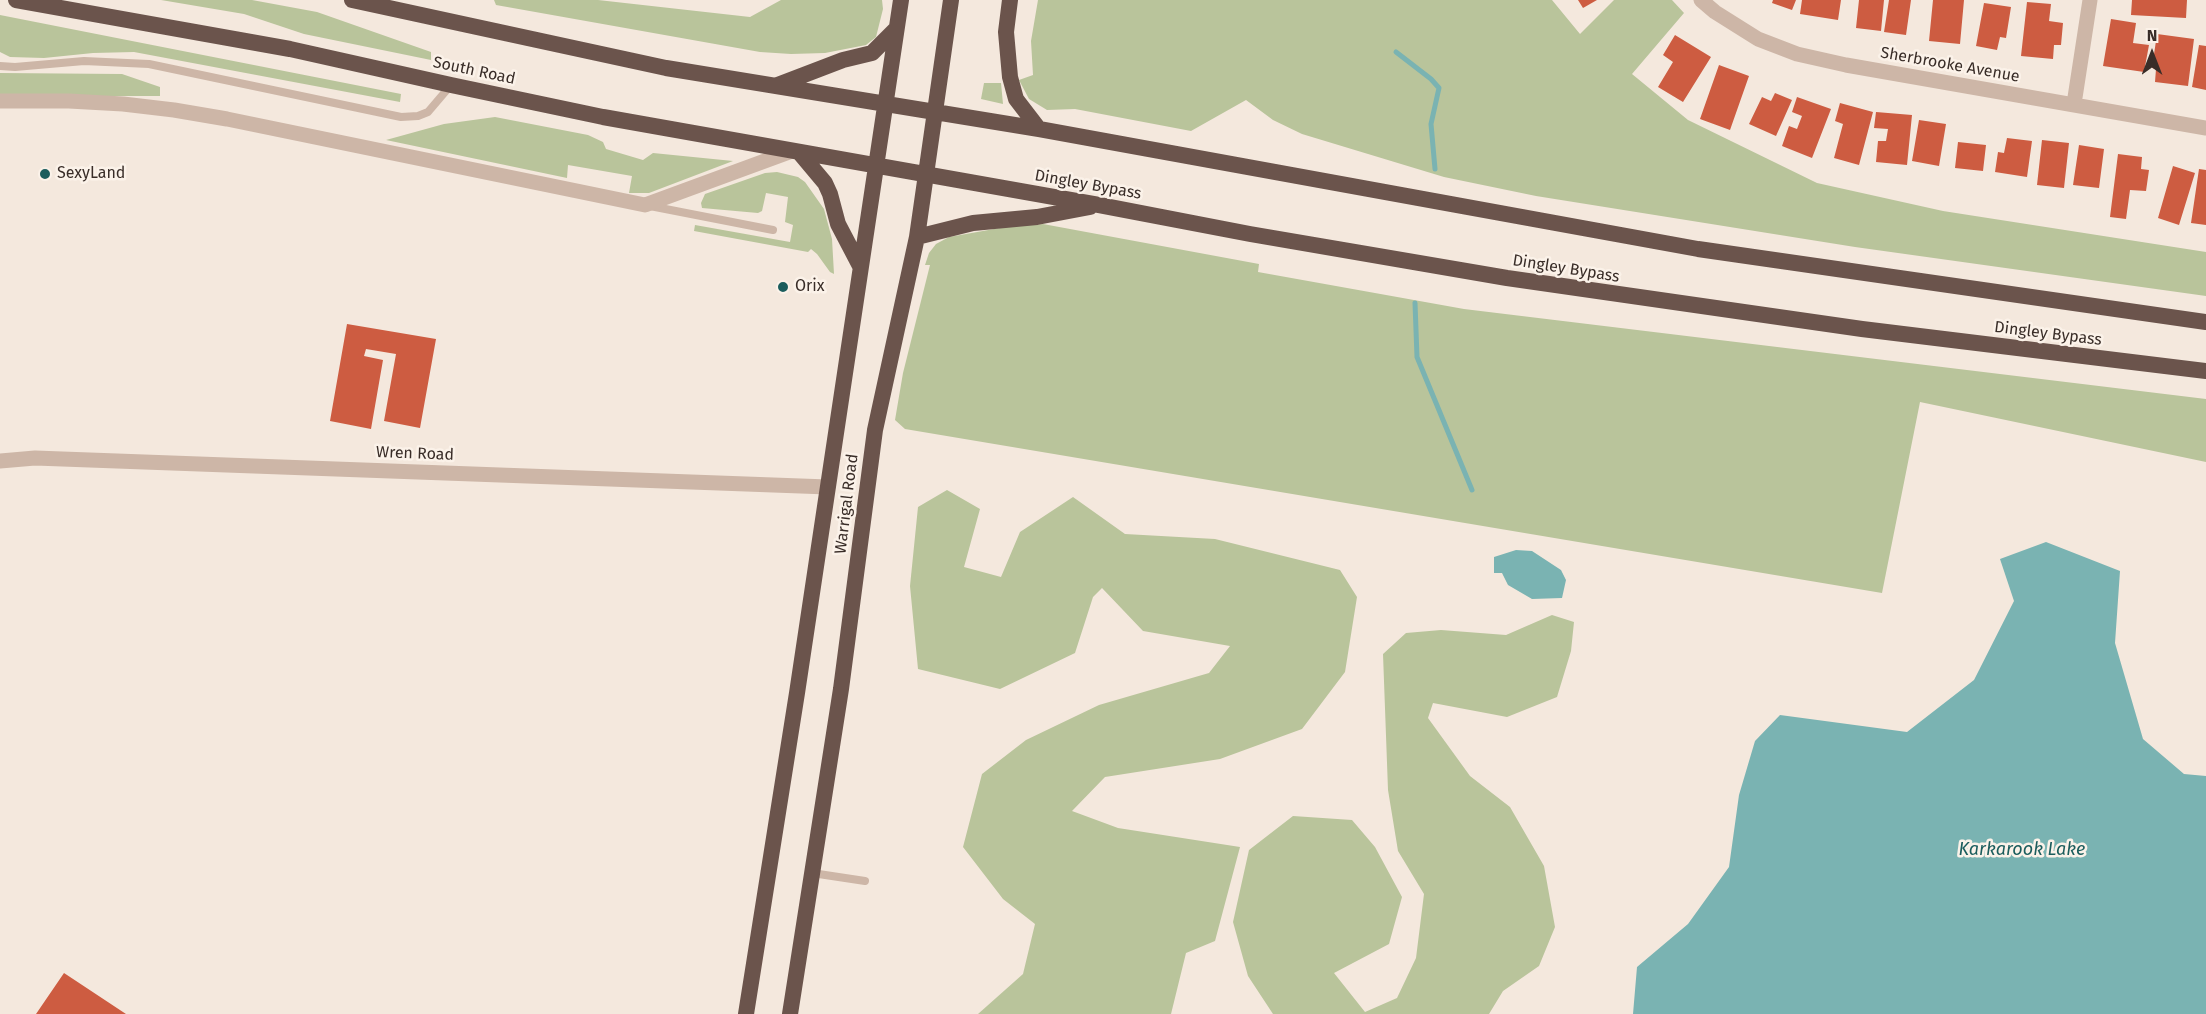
<!DOCTYPE html>
<html>
<head>
<meta charset="utf-8">
<style>
	body { margin:0 }
	#map { position:relative; width:2206px; height:1014px; overflow:hidden; background:#f4e8dd; font-family:"Fira Sans",sans-serif }
	canvas { display:block }
	.north { position:absolute; left:2122px; top:24px; width:60px; height:60px; -webkit-text-stroke:4px #fbf2e9; paint-order:stroke; rotate:0deg; font-size:16px; font-weight:700; line-height:24px; text-align:center; color:#392d28 }
	.north::after { content:''; display:block; margin:auto; width:21px; height:27px; background:#392d28; clip-path:polygon(50% 0,100% 100%,50% 72%,0 100%) }
</style>
</head>
<body>
<div id="map">
<canvas width="2206" height="1014"></canvas>
<div class="north">N</div>
</div>
<script>
const ctx = document.querySelector('canvas').getContext('2d');
ctx.lineJoin = 'round';
function fill(path, color) {
  ctx.fillStyle = color;
  ctx.fill(path, 'evenodd');
}
function toPath(rows) {
  const path = new Path2D();
  for (const r of rows) {
    path.moveTo(r[0], r[1]);
    for (let i = 2; i < r.length; i += 2) path.lineTo(r[i], r[i + 1]);
  }
  return path;
}
function trace(path, color, width, dash) {
  ctx.strokeStyle = color;
  ctx.lineWidth = width;
  ctx.lineCap = dash ? 'butt' : 'round';
  ctx.setLineDash(dash || []);
  ctx.stroke(path);
}
function write(font, color, halo, rows, align = 'center') {
  ctx.font = font + ' "Fira Sans",sans-serif';
  ctx.lineWidth = 5;
  ctx.setLineDash([]);
  ctx.textBaseline = 'middle';
  ctx.strokeStyle = halo;
  ctx.fillStyle = color;
  for (const [text, x, y, turn = 0] of rows) {
    ctx.save();
    ctx.translate(x, y);
    ctx.rotate((+turn || 0) * Math.PI / 180);
    ctx.textAlign = isNaN(turn) ? turn : align;
    if (halo) ctx.strokeText(text, 0, 0);
    ctx.fillText(text, 0, 0);
    ctx.restore();
  }
}
fill(toPath([
	[161,0,252,0,317,12,431,52,431,60,304,34,244,14],
	[494,0,598,0,750,17,781,0,882,0,883,9,876,37,866,45,825,53,791,54,760,52,496,5],
	[1038,0,1552,0,1580,34,1614,0,1672,0,1684,13,1632,74,1688,120,1817,183,1943,211,2206,252,2206,296,1855,247,1536,196,1444,177,1302,134,1273,120,1246,100,1191,131,1075,109,1047,110,1029,99,1019,80,1033,75,1031,41],
	[0,15,401,94,400,102,134,52,93,53,44,58,10,57,0,52],
	[0,73,122,74,160,87,160,96,0,96],
	[984,83,1001,83,1003,104,981,99],
	[495,117,588,135,603,142,606,149,643,160,653,153,733,161,649,193,629,193,632,176,568,165,567,178,386,140,444,124],
	[777,172,798,177,805,182,824,209,832,239,834,274,830,272,817,254,811,249,808,252,694,231,695,225,790,242,793,225,785,222,788,197,766,193,762,211,758,213,702,208,701,203,705,194,765,173],
	[1043,224,1259,264,1258,272,1464,309,2206,399,2206,462,1920,402,1882,593,905,429,895,420,903,373,930,265,925,265,929,253,936,244,949,237,1011,226],
	[947,490,980,509,964,567,1001,577,1020,532,1073,497,1125,534,1215,539,1340,570,1357,597,1345,672,1302,729,1220,759,1105,777,1072,811,1118,828,1240,847,1215,941,1186,953,1171,1014,978,1014,1023,974,1035,924,1003,899,963,847,982,774,1026,740,1099,705,1209,673,1230,646,1143,631,1102,588,1093,597,1075,653,1000,689,918,669,910,586,918,507],
	[1552,615,1574,622,1571,651,1557,697,1507,717,1433,703,1428,718,1470,776,1510,807,1544,866,1555,927,1539,966,1503,991,1489,1014,1273,1014,1248,976,1233,922,1249,850,1293,816,1352,820,1375,847,1402,897,1389,944,1334,973,1365,1012,1397,998,1416,958,1424,894,1398,851,1388,790,1383,654,1406,633,1441,630,1506,635]
]), '#b9c49b');
fill(toPath([
	[2046,542,2120,571,2115,643,2143,739,2184,774,2206,776,2206,1014,1633,1014,1637,967,1688,924,1729,867,1739,795,1755,741,1780,715,1907,732,1974,680,2014,601,2000,559],
	[1516,550,1532,551,1561,570,1566,580,1562,598,1532,599,1508,585,1502,573,1494,573,1494,557]
]), '#7ab3b2');
trace(toPath([
	[1396,52,1431,79,1439,88,1431,124,1435,169],
	[1415,303,1417,357,1472,490]
]), '#7ab3b2', 5);
fill(toPath([
	[1578,0,1597,0,1583,8],
	[1773,0,1796,0,1792,10,1772,3],
	[1802,0,1841,0,1838,20,1800,14],
	[1859,0,1884,0,1881,31,1856,28],
	[1889,0,1911,0,1906,35,1884,32],
	[1933,0,1964,0,1960,44,1929,41],
	[2132,0,2187,0,2186,18,2131,15],
	[2027,2,2051,4,2049,21,2063,23,2061,45,2054,45,2053,59,2021,56],
	[1984,3,2011,7,2006,38,2000,37,1997,50,1976,46],
	[2111,19,2136,23,2133,43,2149,45,2144,72,2103,66],
	[2157,34,2194,39,2188,86,2155,82,2156,69,2152,68],
	[1675,35,1711,57,1683,102,1658,87,1673,62,1663,55],
	[2199,45,2206,46,2206,90,2192,87],
	[1719,65,1749,76,1730,130,1700,119],
	[1775,93,1792,100,1776,136,1749,124,1762,97,1771,101],
	[1797,97,1831,109,1812,158,1782,146,1789,126,1797,129,1802,116,1792,112],
	[1840,103,1873,112,1859,165,1834,158,1843,124,1835,121],
	[1876,112,1912,115,1907,165,1876,162,1878,141,1886,141,1888,129,1874,128],
	[1919,120,1946,124,1939,166,1912,161],
	[2007,138,2032,141,2027,177,1995,172,1998,152,2004,153],
	[2042,140,2069,143,2064,188,2037,185],
	[1958,142,1986,145,1983,171,1955,168],
	[2079,145,2104,149,2099,188,2073,185],
	[2118,154,2142,157,2141,169,2149,170,2146,191,2130,190,2126,219,2110,217],
	[2173,166,2195,173,2179,225,2158,218],
	[2199,169,2206,170,2206,225,2191,223],
	[347,324,436,339,420,428,384,421,396,354,366,349,364,356,383,360,371,429,330,421],
	[64,973,126,1014,36,1014]
]), '#cd5c41');
trace(toPath([
	[0,66,15,67,84,61,149,64,401,117,418,116,428,112,451,85],
	[650,206,773,230],
	[812,873,865,881]
]), '#cdb6a7', 8);
trace(toPath([
	[1701,0,1715,12,1758,39,1797,54,1846,65,2206,128],
	[0,101,69,101,123,104,174,110,227,119,645,205,792,151],
	[2074,104,2090,0],
	[0,461,35,458,828,487]
]), '#cdb6a7', 15);
trace(toPath([
	[16,0,290,49,451,85,603,117,1099,205,1250,234,1507,278,1862,329,2206,371],
	[352,0,666,68,1039,129,1698,249,2206,322],
	[1010,0,1006,32,1010,77,1016,99,1039,129],
	[775,86,843,60,872,53,896,29],
	[799,152,825,183,830,194,838,224,860,266],
	[917,237,973,223,1037,217,1090,207],
	[746,1014,797,693,901,0],
	[790,1014,841,689,875,430,917,237,951,0]
]), '#6b544c', 16);
for (const [x, y, r, color] of [
	[45,174,6,"#1b5d5d"],
	[783,287,6,"#1b5d5d"]
]) {
  const dot = new Path2D();
  dot.arc(x, y, r, 0, 2 * Math.PI);
  ctx.fillStyle = color;
  ctx.fill(dot);
  trace(dot, '#fbf2e9', 2);
}
write('16px', '#392d28', '#fbf2e9', [
	["Sherbrooke Avenue",1950,65,10],
	["South Road",474,71,12],
	["Dingley Bypass",1088,185,10],
	["Dingley Bypass",1566,269,9],
	["Dingley Bypass",2048,334,7],
	["Wren Road",415,454,2],
	["Warrigal Road",847,504,-83]
]);
write('16px', '#392d28', '#fbf2e9', [
	["SexyLand",57,174],
	["Orix",795,287]
], 'left');
write('italic 18px', '#1b5d5d', '#fbf2e9', [
	["Karkarook Lake",2022,850]
]);
</script>
</body>
</html>
